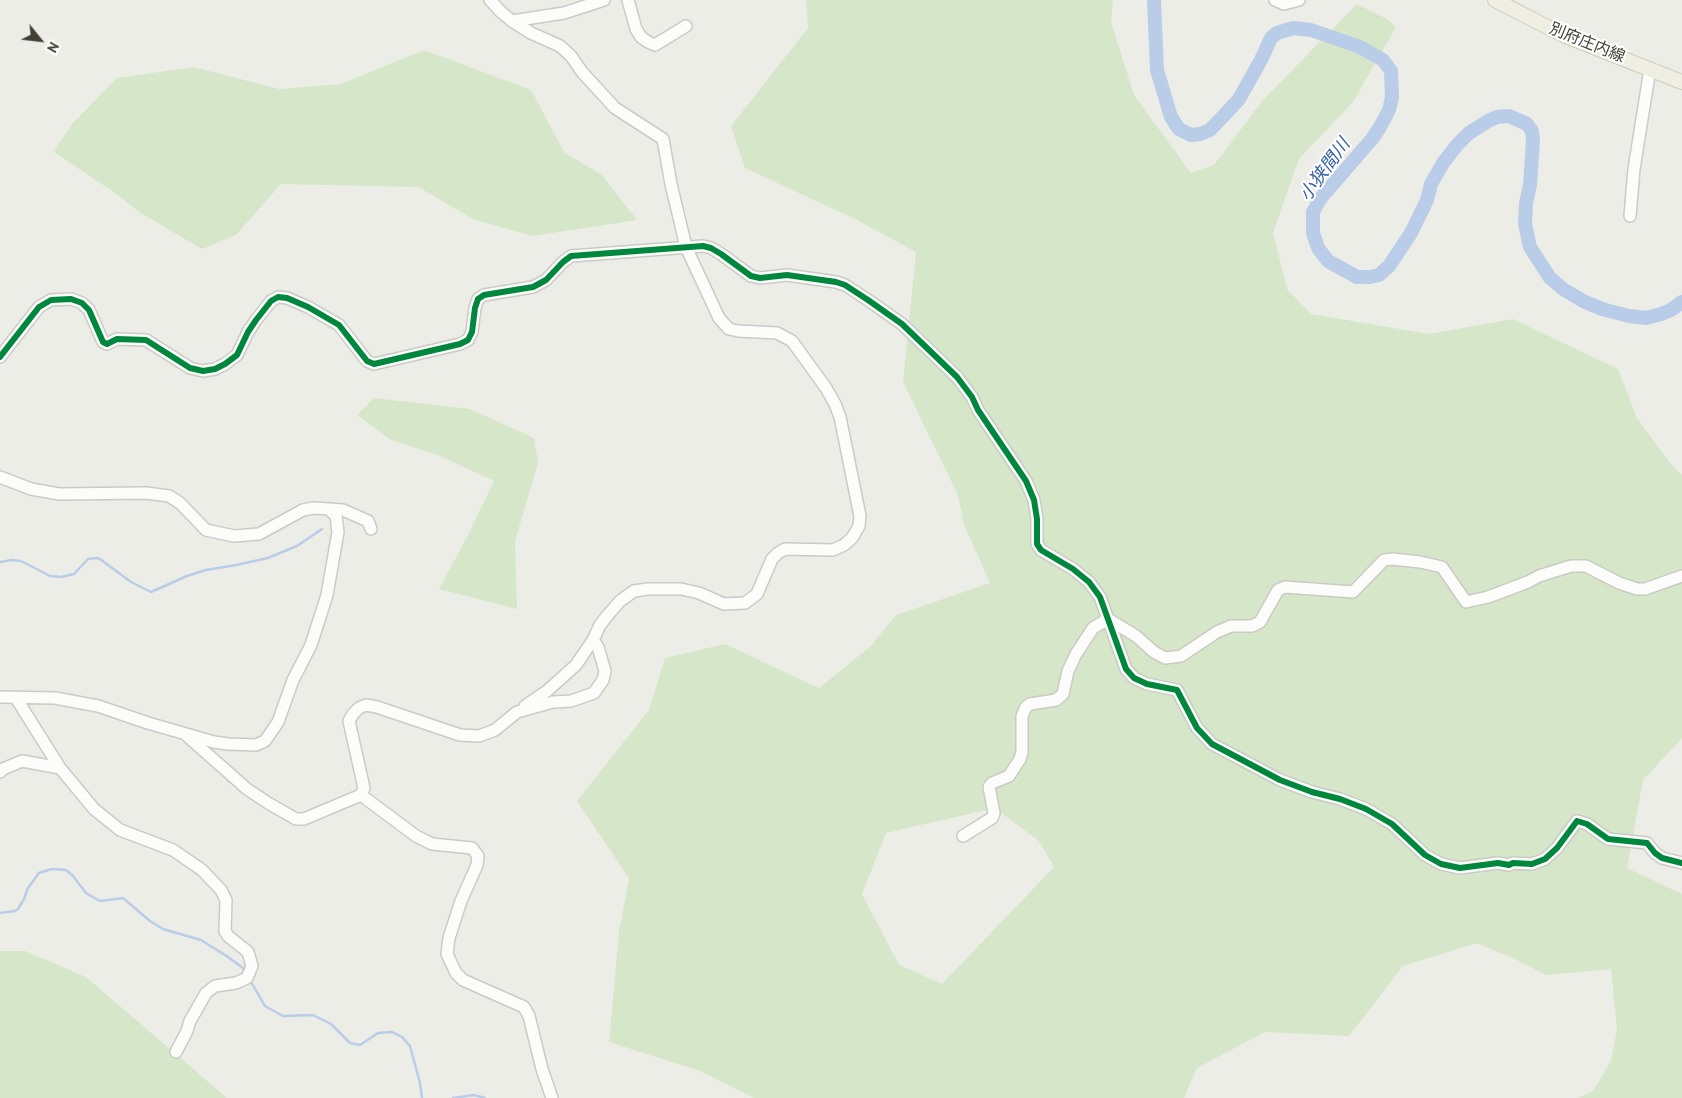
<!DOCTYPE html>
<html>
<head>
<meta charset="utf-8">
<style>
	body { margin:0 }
	#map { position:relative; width:1682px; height:1098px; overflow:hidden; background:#edede7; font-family:"PT Sans",sans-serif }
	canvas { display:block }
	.north { position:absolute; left:15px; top:15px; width:50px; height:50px; -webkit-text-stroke:4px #fff; paint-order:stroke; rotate:119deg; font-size:14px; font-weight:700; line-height:20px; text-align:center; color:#423f34 }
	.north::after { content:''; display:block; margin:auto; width:18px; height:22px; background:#423f34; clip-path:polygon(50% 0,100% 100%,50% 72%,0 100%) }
</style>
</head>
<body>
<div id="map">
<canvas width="1682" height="1098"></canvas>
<div class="north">N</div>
</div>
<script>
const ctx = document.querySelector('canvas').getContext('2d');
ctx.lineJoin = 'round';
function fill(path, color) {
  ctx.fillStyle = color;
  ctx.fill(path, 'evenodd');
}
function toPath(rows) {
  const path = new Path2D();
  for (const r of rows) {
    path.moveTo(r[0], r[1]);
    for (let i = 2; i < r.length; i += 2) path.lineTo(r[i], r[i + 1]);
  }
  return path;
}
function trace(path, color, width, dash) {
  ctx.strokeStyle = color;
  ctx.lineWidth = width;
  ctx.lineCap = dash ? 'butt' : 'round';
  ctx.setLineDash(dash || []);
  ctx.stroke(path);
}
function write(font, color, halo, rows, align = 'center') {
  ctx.font = font + ' "PT Sans","Noto Sans JP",sans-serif';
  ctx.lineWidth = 4;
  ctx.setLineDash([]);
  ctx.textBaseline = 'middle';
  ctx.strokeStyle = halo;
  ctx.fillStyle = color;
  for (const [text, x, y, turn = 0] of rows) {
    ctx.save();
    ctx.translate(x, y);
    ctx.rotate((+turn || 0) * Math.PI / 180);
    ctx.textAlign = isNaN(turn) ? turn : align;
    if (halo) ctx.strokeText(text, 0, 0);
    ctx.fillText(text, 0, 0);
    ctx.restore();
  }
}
fill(toPath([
	[806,0,1113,0,1111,22,1134,95,1191,173,1214,165,1263,100,1357,4,1387,19,1396,27,1353,102,1299,159,1273,233,1287,289,1311,314,1429,334,1513,319,1618,369,1637,418,1670,463,1682,475,1682,738,1643,780,1627,868,1682,894,1682,1098,1578,1098,1593,1091,1611,1061,1617,1029,1611,969,1546,975,1521,962,1477,943,1403,966,1349,1036,1265,1032,1197,1068,1184,1098,754,1098,700,1071,609,1042,619,932,629,878,577,801,649,710,665,658,725,644,819,688,871,646,896,615,990,583,964,525,958,495,903,382,916,252,857,220,745,168,731,126,808,28],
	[995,808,1039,841,1054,867,942,984,899,965,862,894,886,833],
	[424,50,531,90,564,152,602,175,637,220,533,236,475,220,418,187,281,184,236,235,202,249,139,212,112,191,54,152,71,125,117,78,194,67,279,89,341,84],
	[374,398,470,409,534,438,538,463,515,541,517,609,439,589,468,535,494,481,438,455,391,440,357,415],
	[0,951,25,951,86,977,227,1098,0,1098]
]), '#d5e7c8');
trace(toPath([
	[0,562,12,560,21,561,50,576,61,577,74,574,88,559,97,558,100,559,131,582,151,592,187,576,206,570,236,565,268,558,297,546,322,529],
	[0,913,15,911,18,909,24,899,28,888,39,873,52,869,66,870,73,876,86,893,100,901,123,898,150,921,163,929,201,940,228,957,243,968,246,973],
	[250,980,265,1006,283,1016,313,1015,331,1024,350,1043,360,1045,378,1033,392,1032,402,1037,410,1046,420,1083,422,1098],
	[453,1098,474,1095,485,1098]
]), '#b9cde9', 2.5);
trace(toPath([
	[1154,0,1157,70,1171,117,1179,129,1191,135,1200,134,1210,130,1230,109,1239,99,1261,60,1271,38,1277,33,1293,28,1311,30,1360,47,1383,60,1391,71,1392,97,1389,110,1380,127,1372,139,1320,199,1313,212,1313,233,1318,248,1328,261,1357,277,1370,277,1379,275,1389,266,1411,233,1427,200,1431,184,1443,163,1457,145,1469,133,1488,121,1497,117,1509,116,1527,124,1532,131,1533,141,1530,185,1526,203,1525,224,1530,247,1550,278,1563,289,1583,301,1602,309,1629,316,1646,318,1661,314,1671,310,1682,302]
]), '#b9cde9', 14);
const minor = toPath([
	[628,0,636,29,641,37,648,42,655,45,686,26],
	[1275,0,1284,4,1299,0],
	[512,21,564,13,604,0],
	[1630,216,1634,169,1650,69],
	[0,357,39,307,51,300,71,299,82,303,89,310,103,342,107,344,117,339,146,340,190,368,203,371,215,369,225,364,237,355,248,332,256,320,271,301,278,297,287,298,308,307,339,325,367,361,374,364,460,344,468,340,472,332,475,308,478,299,484,295,533,287,546,280,563,262,571,256,703,246,711,248,721,254,751,276,760,278,787,275,836,282,845,285,868,300,902,324,957,377,972,397,978,410,1026,481,1034,500,1037,519,1037,544,1041,550,1073,569,1089,582,1100,597,1126,669,1134,678,1147,684,1177,690,1197,728,1212,744,1280,780,1312,792,1340,799,1366,809,1392,824,1425,855,1441,864,1460,868,1498,863,1509,865,1513,863,1532,864,1545,859,1557,848,1577,821,1587,824,1608,839,1647,843,1655,853,1662,858,1682,863],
	[0,477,31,489,59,494,146,493,169,496,180,503,206,530,234,536,259,534,303,510,313,508,329,509,336,516,338,532,327,595,311,645,293,680,278,722,265,741,256,745,228,744,214,742,148,723,98,706,55,698,0,697],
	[329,509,343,510,368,521,371,529],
	[1108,619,1136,636,1154,652,1165,658,1181,656,1217,632,1231,626,1252,626,1260,622,1278,590,1285,587,1353,592,1384,560,1393,559,1420,562,1442,567,1466,602,1488,597,1528,582,1539,576,1571,566,1586,566,1619,583,1637,589,1645,589,1682,576],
	[16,698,60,768,94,809,120,830,173,850,202,870,221,890,226,900,225,931,228,936,248,952,252,966,247,978,236,983,215,986,206,993,190,1021,187,1031,176,1052],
	[525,706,547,691,576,665,593,640],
	[186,735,247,789,268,803,296,819,304,819,361,795],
	[0,772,3,769,22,761,60,768],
	[361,795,364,788,349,721,353,714,359,708,366,705,377,707,460,735,479,736,495,730,517,712,553,702,571,701,594,693,603,680,605,671,598,647,593,640,600,625,607,616,620,601,634,591,648,589,681,589,699,593,724,604,745,603,757,594,772,559,778,553,785,549,833,550,844,545,852,538,859,526,860,516,840,417,835,404,826,388,792,341,777,333,738,331,729,329,719,318,686,247,671,184,663,139,615,108,582,72,571,56,560,46,531,33,512,21,501,12,490,0],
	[361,795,416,836,432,844,472,848,478,856,477,865,461,901,449,938,447,954,456,973,463,980,524,1007,529,1016,542,1069,552,1098],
	[963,836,992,818,994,813,989,787,992,783,1009,776,1020,759,1022,752,1022,716,1026,707,1030,704,1056,700,1063,694,1068,671,1076,654,1093,628,1108,619]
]);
const major = toPath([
	[1495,0,1563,35,1682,82]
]);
trace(minor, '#cbcac5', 14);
trace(major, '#ceccb6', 16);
trace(minor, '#fcfcfb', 11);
trace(major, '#efeee3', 14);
trace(toPath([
	[0,357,39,307,51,300,71,299,82,303,89,310,103,342,107,344,117,339,146,340,190,368,203,371,215,369,225,364,237,355,248,332,256,320,271,301,278,297,287,298,308,307,339,325,367,361,374,364,460,344,468,340,472,332,475,308,478,299,484,295,533,287,546,280,563,262,571,256,703,246,711,248,721,254,751,276,760,278,787,275,836,282,845,285,868,300,902,324,957,377,972,397,978,410,1026,481,1034,500,1037,519,1037,544,1041,550,1073,569,1089,582,1100,597,1126,669,1134,678,1147,684,1177,690,1197,728,1212,744,1280,780,1312,792,1340,799,1366,809,1392,824,1425,855,1441,864,1460,868,1498,863,1509,865,1513,863,1532,864,1545,859,1557,848,1577,821,1587,824,1608,839,1647,843,1655,853,1662,858,1682,863]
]), '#00873e', 6);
write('16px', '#423f34', '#fff', [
	["別府庄内線",1587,43,22]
]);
write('italic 18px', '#3660a5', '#fff', [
	["小狭間川",1325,170,-54]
]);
</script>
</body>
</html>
